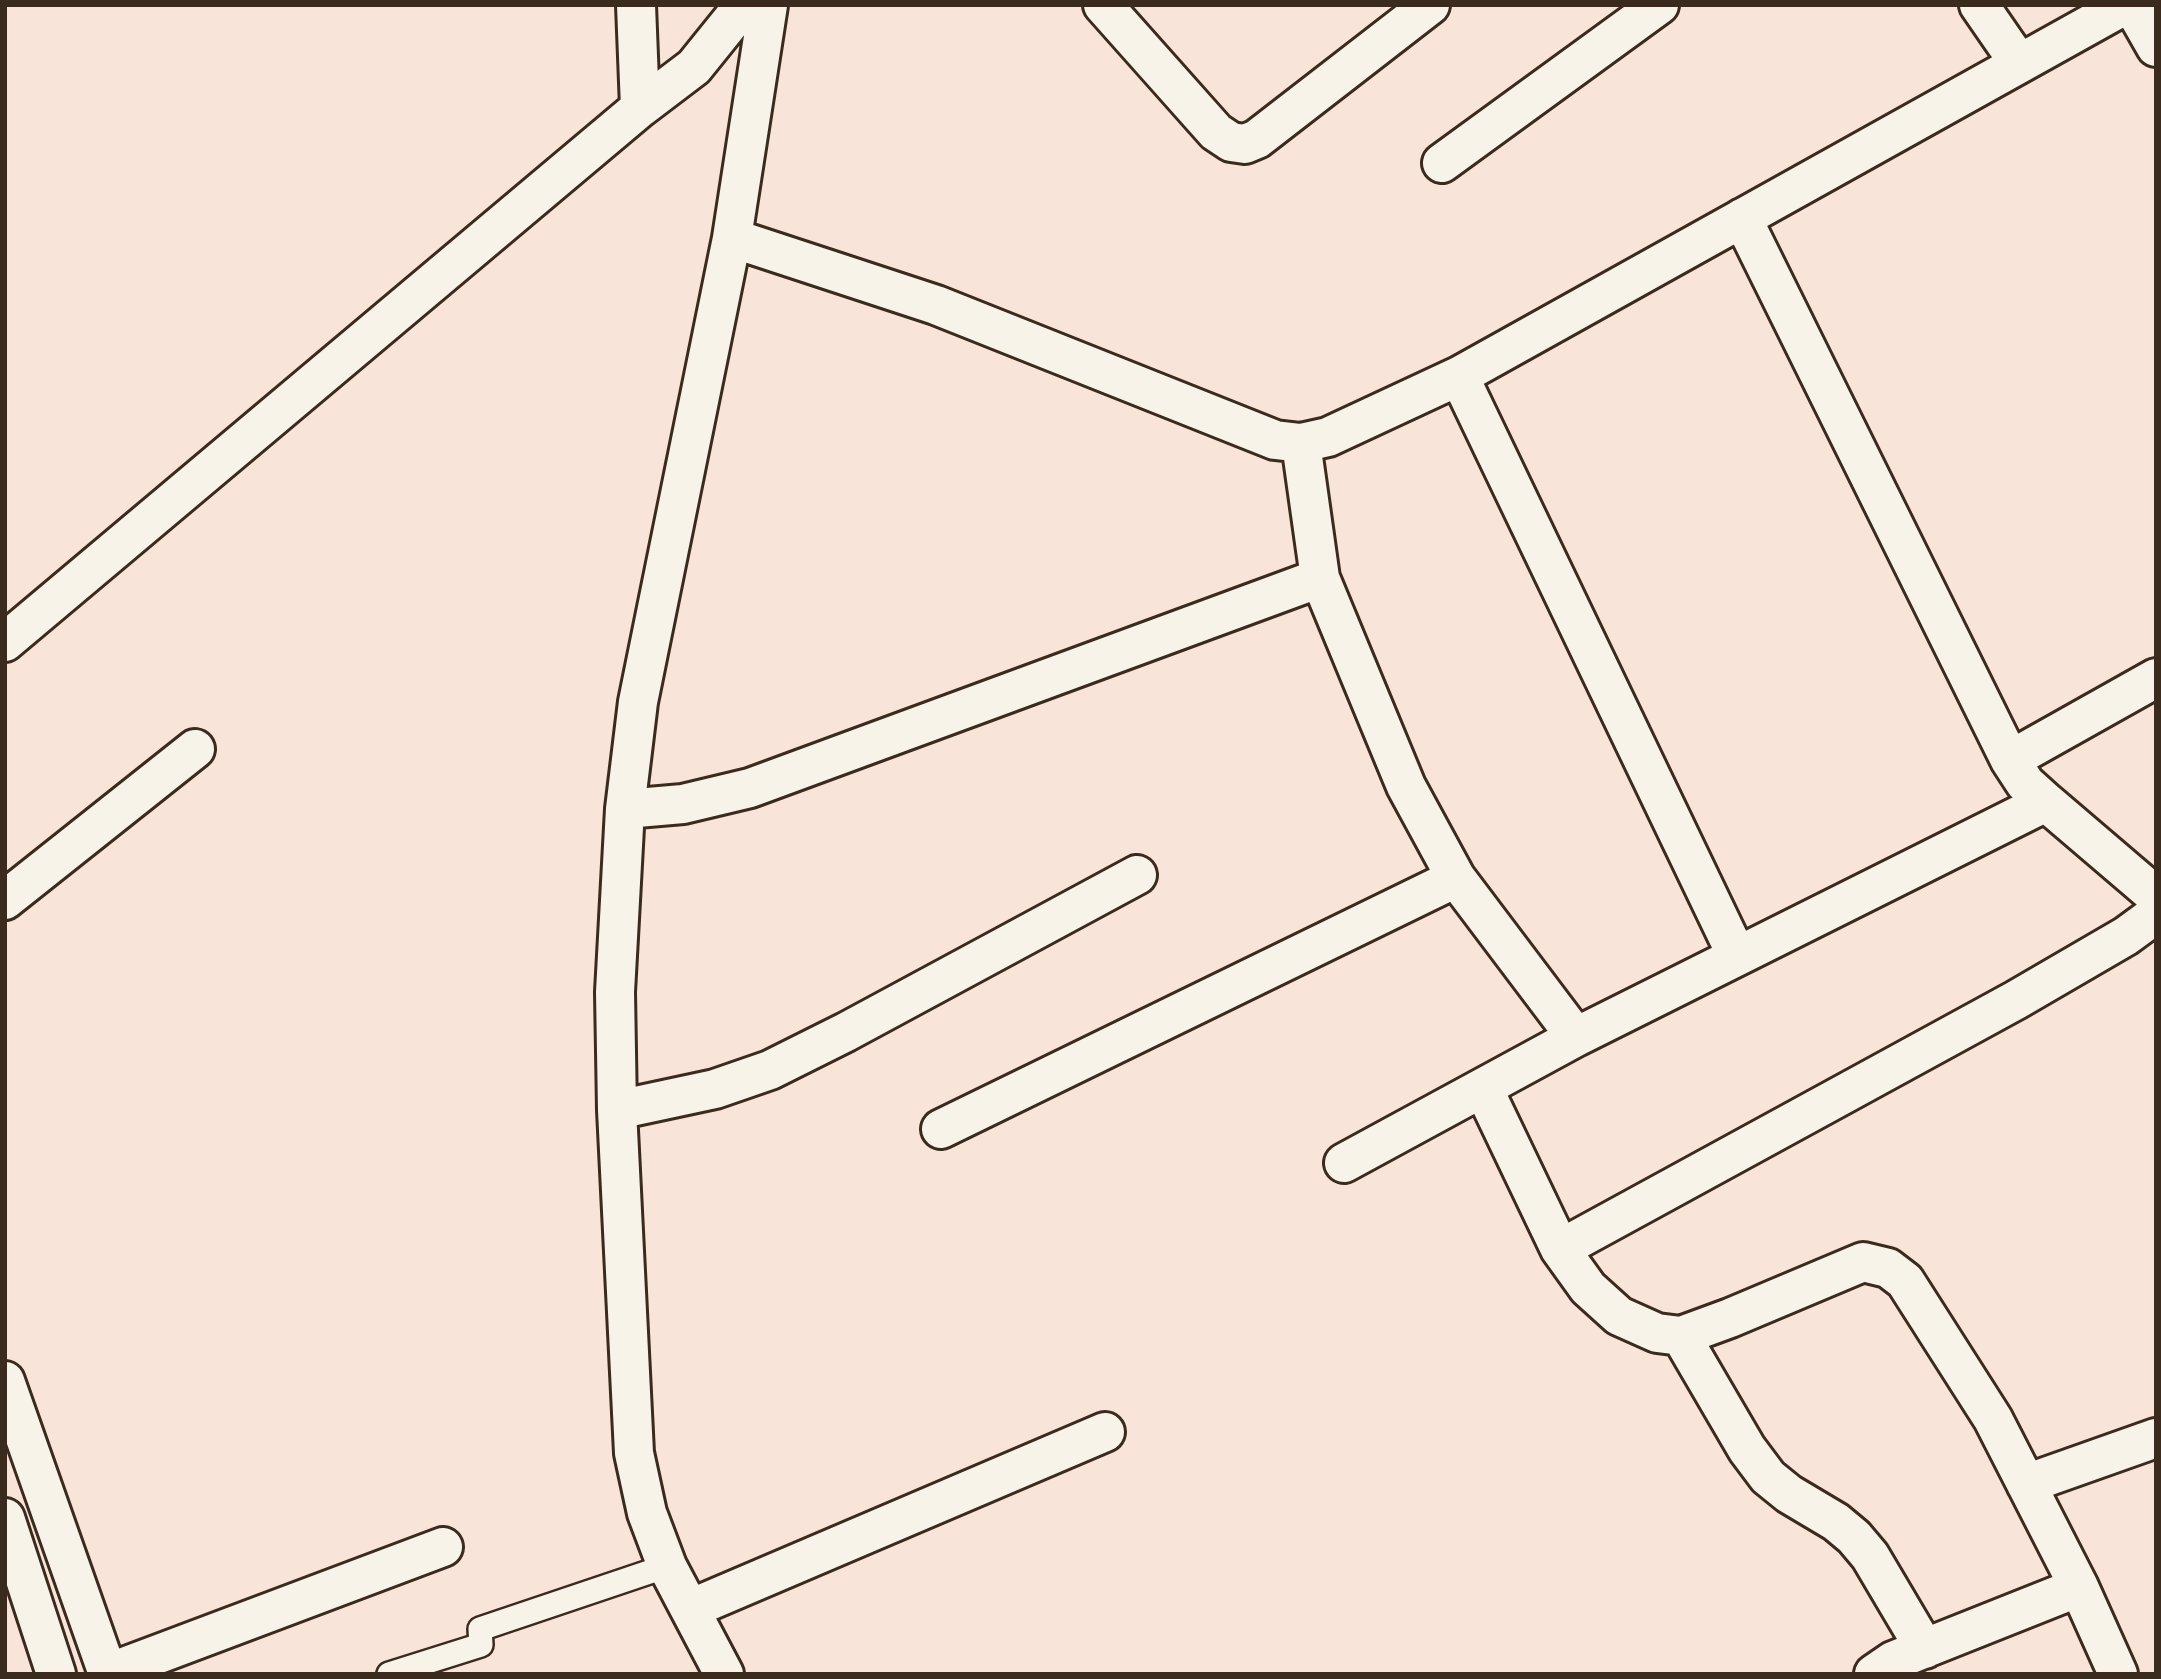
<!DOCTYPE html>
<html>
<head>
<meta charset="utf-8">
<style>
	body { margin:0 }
	#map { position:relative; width:2161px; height:1679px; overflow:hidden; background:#f8e4d8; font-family:Caveat,sans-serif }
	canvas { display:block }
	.frame { position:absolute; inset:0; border:7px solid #3b2a1e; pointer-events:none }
</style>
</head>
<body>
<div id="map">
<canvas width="2161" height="1679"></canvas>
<div class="frame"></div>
</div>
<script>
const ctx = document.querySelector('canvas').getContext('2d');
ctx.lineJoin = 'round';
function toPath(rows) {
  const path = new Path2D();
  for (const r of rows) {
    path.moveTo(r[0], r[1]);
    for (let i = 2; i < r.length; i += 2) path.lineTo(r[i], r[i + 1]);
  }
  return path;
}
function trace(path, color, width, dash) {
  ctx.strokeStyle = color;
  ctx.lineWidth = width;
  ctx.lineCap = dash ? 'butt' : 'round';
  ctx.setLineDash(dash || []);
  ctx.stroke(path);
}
const service = toPath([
	[389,1674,481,1645,480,1629,667,1566]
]);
const minor = toPath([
	[636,5,640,108],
	[1103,5,1216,132,1231,142,1245,144,1257,139,1430,5],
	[1979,5,2019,63],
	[2132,5,2156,47],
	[1442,163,1659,5],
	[1742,218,2010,760,2025,783,2046,802,2156,896],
	[732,238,936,305,1275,440,1301,443,1328,437,1459,376,2125,5],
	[1459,376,1737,956],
	[1301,443,1320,578,1406,786,1456,878,1576,1037],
	[5,642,640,108,694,67,744,5],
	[2010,760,2156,678],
	[625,809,683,804,750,788,1320,578],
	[5,900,195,749],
	[1483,1088,1560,1249,1588,1288,1619,1316,1657,1333,1681,1336,1730,1318,1863,1262,1888,1268,1905,1281,1993,1419,2079,1587,2118,1674],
	[617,1110,715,1089,770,1070,846,1032,1137,875],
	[941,1129,1456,878],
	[1344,1163,1576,1037,2046,802],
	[1560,1249,2016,1000,2126,936,2156,914],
	[1681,1336,1747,1449,1768,1477,1789,1494,1836,1522,1854,1537,1870,1556,1925,1649],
	[2026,1484,2156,1438],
	[690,1609,1105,1432],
	[108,1673,443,1547],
	[724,1674,667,1566,647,1513,634,1453,617,1110,615,992,625,809,638,702,732,238,768,5],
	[1874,1674,1893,1661,2079,1587]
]);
const tertiary = toPath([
	[5,1381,108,1674],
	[5,1518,56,1674]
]);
trace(service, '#3b2a1e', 28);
trace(minor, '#3b2a1e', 44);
trace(tertiary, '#3b2a1e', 44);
trace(service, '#f7f3e8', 23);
trace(minor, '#f7f3e8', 38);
trace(tertiary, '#f7f3e8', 38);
</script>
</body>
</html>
